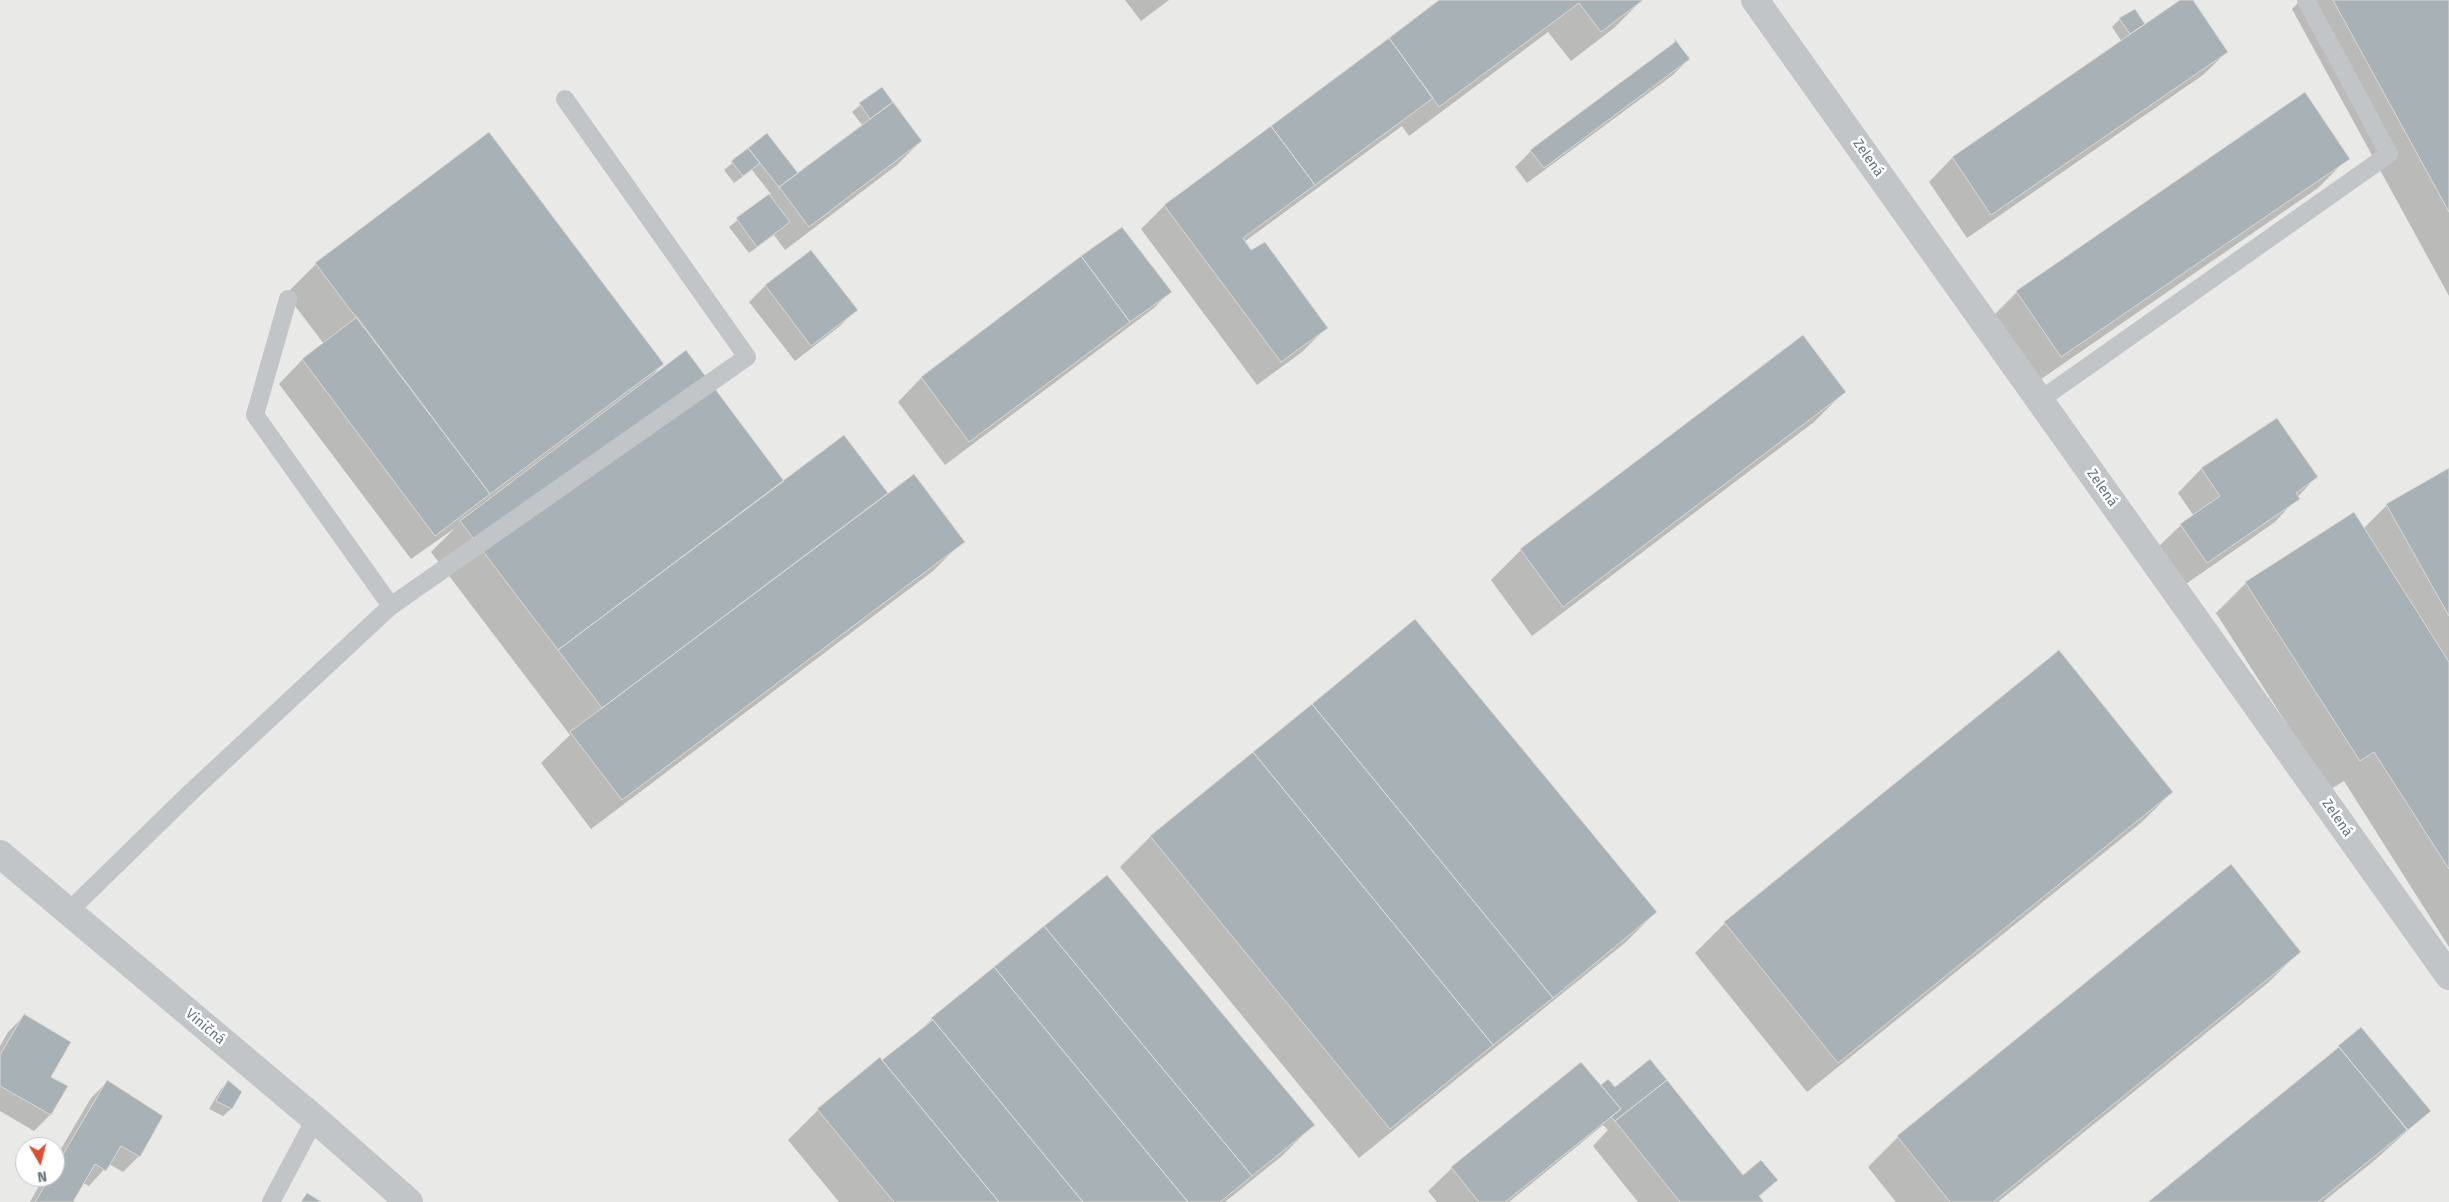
<!DOCTYPE html>
<html>
<head>
<meta charset="utf-8">
<style>
	body { margin:0 }
	#map { position:relative; width:2449px; height:1202px; overflow:hidden; background:#f8f8f5; font-family:"Fira Sans",sans-serif }
	canvas { display:block }
	.north { position:absolute; left:15px; top:1137px; width:50px; height:50px; box-sizing:border-box; background:#fff; border:1px solid #c1c8cc; border-radius:50%; rotate:172deg; font-size:14px; font-weight:700; line-height:20px; text-align:center; color:#64757f }
	.north::after { content:''; display:block; margin:auto; width:18px; height:22px; background:#df4e2e; clip-path:polygon(50% 0,100% 100%,50% 72%,0 100%) }
</style>
</head>
<body>
<div id="map">
<canvas width="2449" height="1202"></canvas>
<div class="north">N</div>
</div>
<script>
const ctx = document.querySelector('canvas').getContext('2d');
ctx.lineJoin = 'round';
function fill(path, color) {
  ctx.fillStyle = color;
  ctx.fill(path, 'evenodd');
}
function toPath(rows) {
  const path = new Path2D();
  for (const r of rows) {
    path.moveTo(r[0], r[1]);
    for (let i = 2; i < r.length; i += 2) path.lineTo(r[i], r[i + 1]);
  }
  return path;
}
function trace(path, color, width, dash) {
  ctx.strokeStyle = color;
  ctx.lineWidth = width;
  ctx.lineCap = dash ? 'butt' : 'round';
  ctx.setLineDash(dash || []);
  ctx.stroke(path);
}
function write(font, color, halo, rows, align = 'center') {
  ctx.font = font + ' "Fira Sans",sans-serif';
  ctx.lineWidth = 5;
  ctx.setLineDash([]);
  ctx.textBaseline = 'middle';
  ctx.strokeStyle = halo;
  ctx.fillStyle = color;
  for (const [text, x, y, turn = 0] of rows) {
    ctx.save();
    ctx.translate(x, y);
    ctx.rotate((+turn || 0) * Math.PI / 180);
    ctx.textAlign = isNaN(turn) ? turn : align;
    if (halo) ctx.strokeText(text, 0, 0);
    ctx.fillText(text, 0, 0);
    ctx.restore();
  }
}
fill(toPath([
	[0,0,2449,0,2449,1202,0,1202],
	[25,1147,55,1147,55,1177,25,1177]
]), '#e9e9e8');
fill(toPath([
	[1125,0,1169,0,1141,21],
	[1442,0,1642,0,1614,28,1571,61,1548,32,1409,136,1402,126,1244,242,1326,328,1302,352,1257,385,1141,229,1164,206],
	[2183,0,2191,0,2227,52,2203,75,1967,238,1929,182,1952,158,2122,42,2112,27,2120,19,2143,24,2139,28],
	[2301,0,2449,0,2449,296,2292,9],
	[1689,59,1673,75,1527,183,1515,167,1531,151],
	[881,88,888,106,921,141,897,165,785,250,774,235,749,253,729,227,771,194,752,170,734,183,724,170,767,134,798,174,863,126,852,112],
	[2348,158,2318,188,2031,386,1987,322,2017,292],
	[811,251,856,310,840,326,795,361,749,302,765,286],
	[1082,257,1170,292,1154,308,945,465,898,402,921,378],
	[316,264,662,364,649,380,783,482,844,436,888,495,963,541,933,571,591,829,541,763,570,735,431,552,455,528,411,559,279,384,302,360,324,344,286,294],
	[1803,337,1844,392,1814,422,1532,636,1491,580,1521,550],
	[2276,420,2316,477,2275,522,2183,586,2157,548,2181,525,2194,516,2178,493,2201,469],
	[2449,470,2449,947,2344,781,2329,790,2216,613,2246,583,2354,514,2363,529,2387,505],
	[1415,621,1656,912,1626,942,1359,1158,1120,867,1150,837],
	[2058,652,2172,792,2142,822,1807,1092,1695,953,1725,923],
	[2299,952,2269,982,1998,1202,1896,1202,1868,1167,1898,1137],
	[24,1016,49,1077,66,1087,50,1115,34,1131,0,1111,0,1046,8,1032],
	[932,1019,1313,1125,1283,1155,1225,1202,839,1202,788,1140,818,1110,914,1036],
	[2339,1047,2429,1111,2375,1160,2323,1202,2150,1202],
	[1581,1064,1601,1087,1608,1081,1615,1089,1743,1176,1776,1180,1759,1197,1763,1202,1638,1202,1593,1146,1608,1130,1603,1125,1509,1202,1437,1202,1428,1191,1452,1168],
	[107,1082,139,1156,123,1172,109,1164,89,1186,83,1183,72,1202,30,1202,44,1177,55,1177,55,1159,91,1098],
	[228,1082,241,1092,231,1109,223,1116,209,1109,221,1089]
]), '#0003');
const building = toPath([
	[1439,0,1643,0,1601,32,1579,3,1439,107,1389,38,1439,0],
	[2180,0,2193,0,2228,52,1991,215,1952,157,2180,0],
	[2333,0,2449,0,2449,212,2333,0],
	[2135,9,2145,24,2130,34,2119,18,2135,9],
	[1389,38,1433,98,1315,185,1271,126,1389,38],
	[1674,38,1690,59,1544,168,1530,150,1675,42,1674,38],
	[882,87,893,102,870,119,859,103,882,87],
	[2305,92,2350,159,2061,357,2016,291,2305,92],
	[893,102,922,141,809,227,779,187,893,102],
	[1271,126,1315,185,1243,238,1251,250,1265,242,1328,328,1281,362,1164,205,1271,126],
	[489,132,664,364,490,494,315,263,489,132],
	[767,133,798,173,779,187,748,148,767,133],
	[748,148,760,163,743,176,731,161,748,148],
	[769,194,790,222,757,247,736,218,769,194],
	[1122,227,1172,292,1130,322,1081,256,1122,227],
	[811,250,858,310,811,346,765,285,811,250],
	[1081,256,1130,322,969,442,921,377,1081,256],
	[357,317,490,494,435,536,302,359,357,317],
	[1803,335,1846,392,1563,607,1520,549,1803,335],
	[686,350,784,481,558,650,460,521,686,350],
	[2277,418,2318,477,2296,493,2300,499,2207,563,2180,524,2220,496,2201,468,2277,418],
	[844,435,888,493,602,708,558,650,844,435],
	[2449,468,2449,616,2386,504,2449,468],
	[914,474,965,542,622,800,570,732,914,474],
	[2354,512,2449,662,2449,869,2374,752,2360,761,2245,582,2354,512],
	[1415,619,1657,912,1553,998,1312,704,1415,619],
	[2059,650,2173,792,1838,1063,1724,922,2059,650],
	[1312,704,1553,998,1493,1045,1253,752,1312,704],
	[1253,752,1493,1045,1390,1129,1150,836,1253,752],
	[2231,864,2301,952,1993,1202,1950,1202,1897,1136,2231,864],
	[1107,875,1315,1125,1252,1176,1044,926,1107,875],
	[1044,926,1252,1176,1220,1202,1188,1202,994,967,1044,926],
	[994,967,1188,1202,1083,1202,933,1020,931,1018,994,967],
	[24,1014,71,1042,51,1077,68,1086,51,1115,0,1086,0,1055,24,1014],
	[933,1020,1083,1202,999,1202,882,1060,933,1020],
	[2361,1027,2431,1111,2408,1130,2338,1046,2361,1027],
	[2339,1047,2407,1130,2318,1202,2148,1202,2339,1047],
	[880,1057,882,1060,999,1202,894,1202,817,1109,880,1057],
	[1650,1059,1667,1080,1615,1121,1611,1117,1621,1109,1601,1085,1608,1079,1615,1087,1650,1059],
	[1581,1062,1621,1109,1505,1202,1479,1202,1451,1167,1581,1062],
	[107,1080,163,1116,140,1157,121,1146,106,1171,95,1164,73,1202,35,1202,50,1177,55,1177,55,1168,107,1080],
	[228,1080,242,1092,232,1109,216,1101,228,1080],
	[1667,1080,1743,1175,1761,1160,1778,1180,1759,1196,1764,1202,1680,1202,1615,1121,1667,1080],
	[307,1193,322,1202,301,1202,307,1193]
]);
fill(building, '#a8b1b6');
trace(building, '#d9d9d7', 1);
trace(toPath([
	[288,299,255,415,391,606],
	[2040,400,2389,154,2306,0],
	[68,912,192,791,391,606,747,357,565,99],
	[271,1202,315,1119]
]), '#c1c5c8', 18);
trace(toPath([
	[1755,0,2449,976],
	[0,854,315,1119,409,1202]
]), '#c1c5c8', 28);
write('14px', '#64757f', '#fff', [
	["Zelená",1868,158,55],
	["Zelená",2102,488,55],
	["Zelená",2337,818,55],
	["Viničná",205,1027,40]
]);
</script>
</body>
</html>
